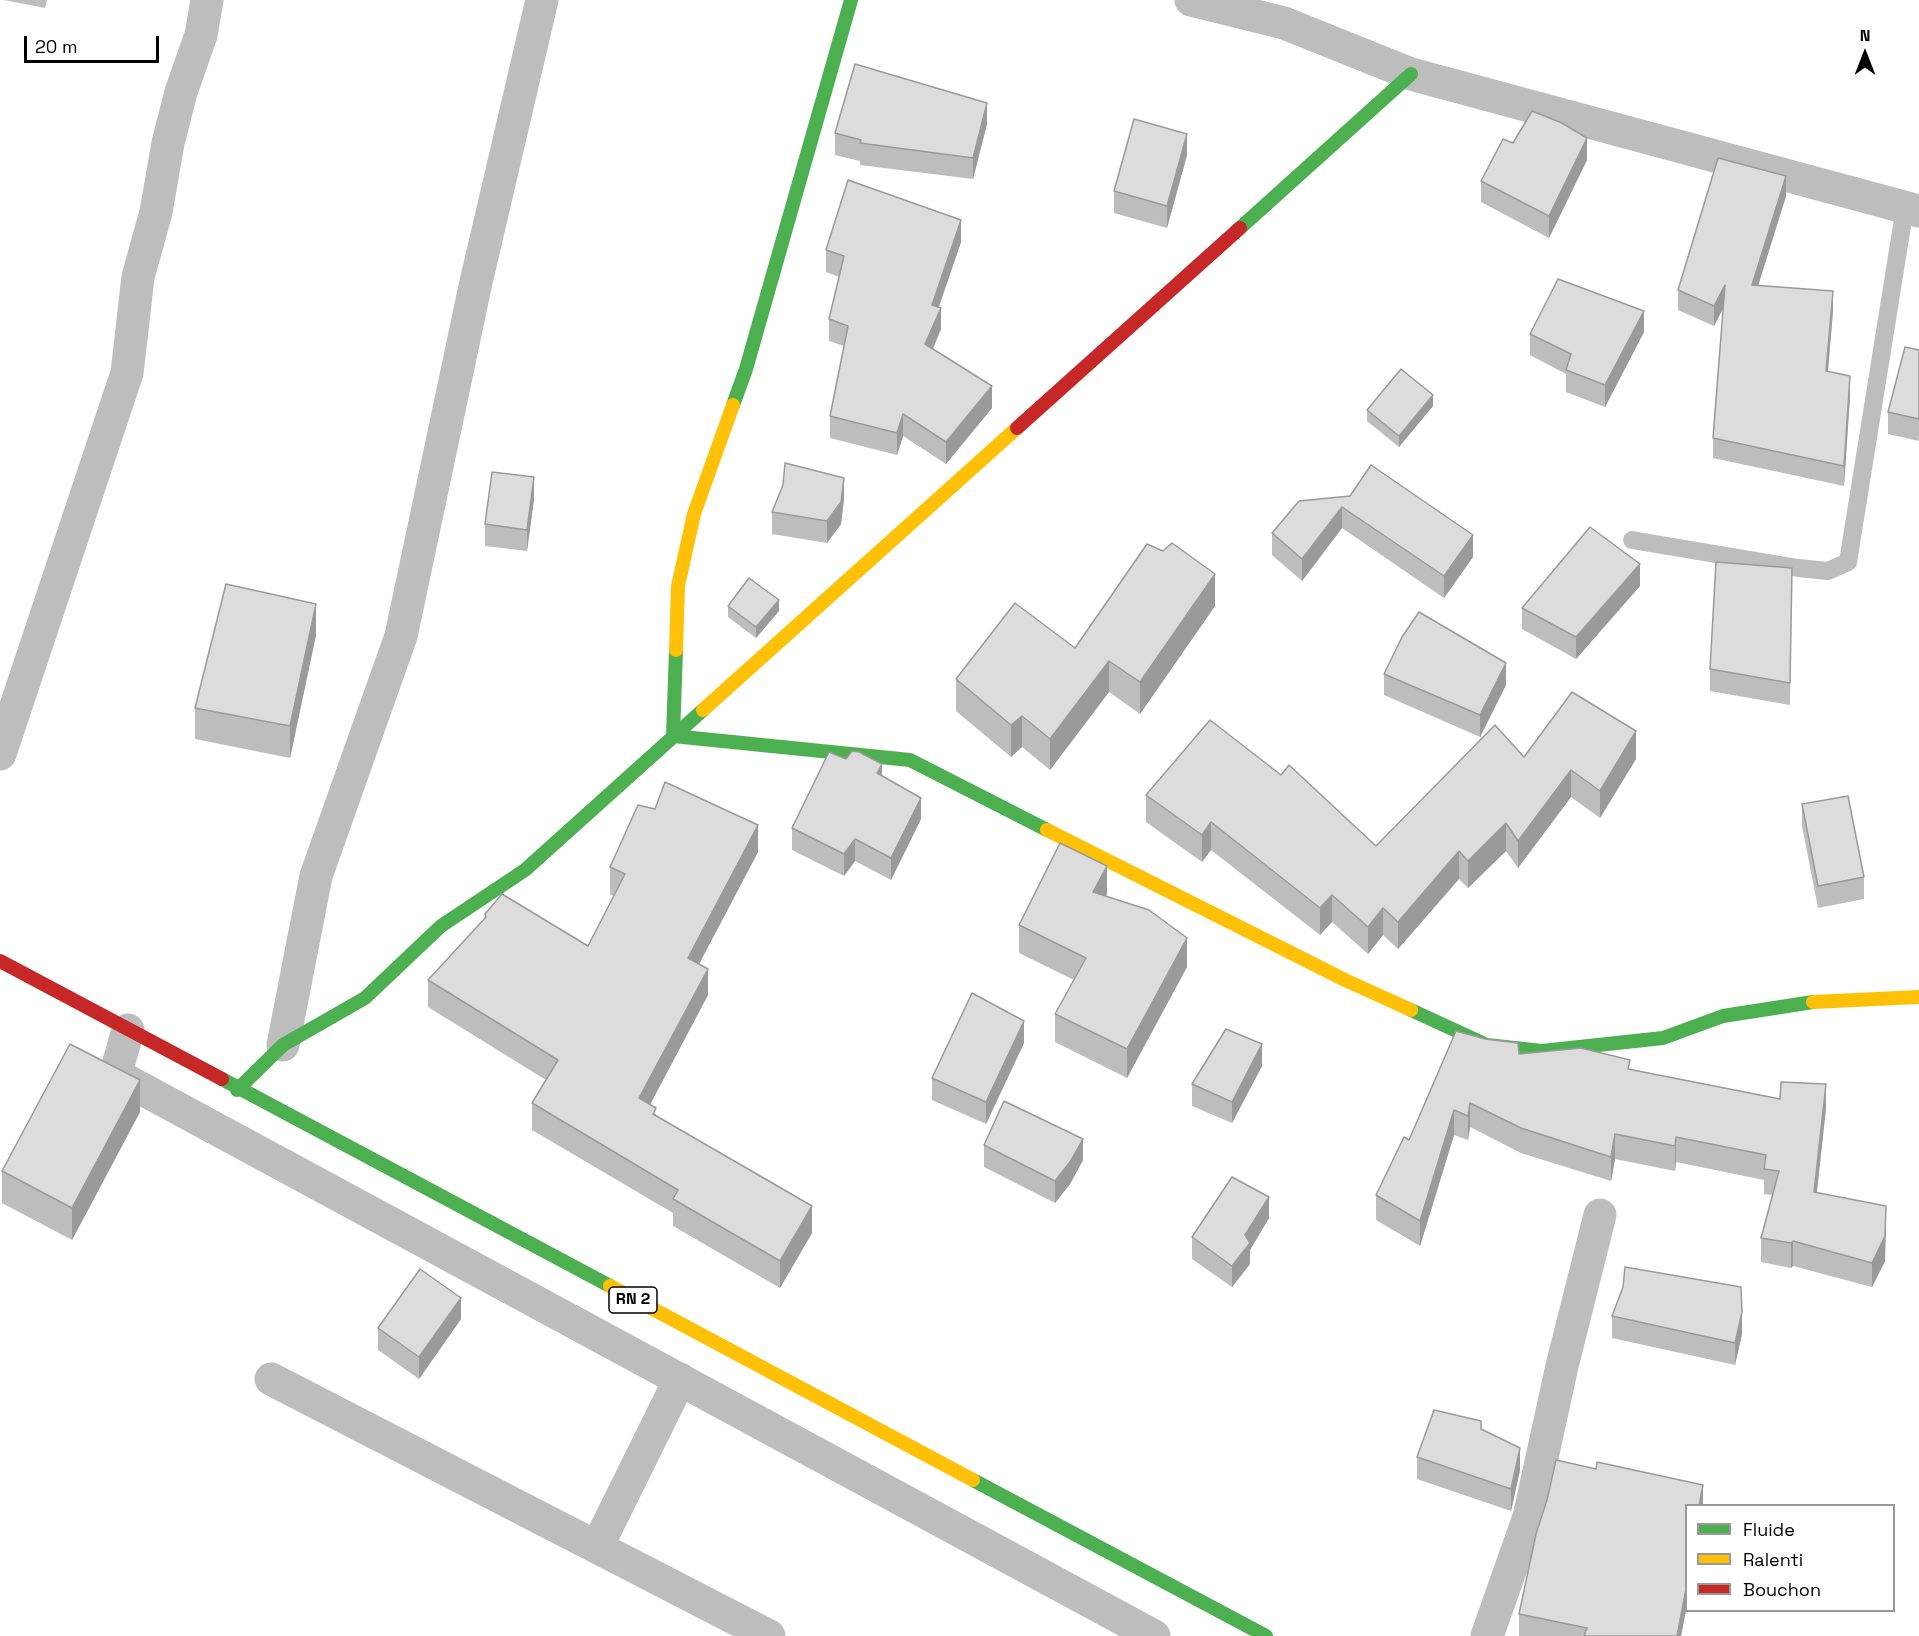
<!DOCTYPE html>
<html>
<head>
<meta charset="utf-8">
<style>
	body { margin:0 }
	#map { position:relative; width:1919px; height:1636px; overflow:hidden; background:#fff; font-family:"Space Grotesk",sans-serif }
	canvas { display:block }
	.legend { position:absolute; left:1685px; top:1504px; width:210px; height:108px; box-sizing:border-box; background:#fff; border:2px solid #999; margin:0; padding:8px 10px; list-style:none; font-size:18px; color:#000 }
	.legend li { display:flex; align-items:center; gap:12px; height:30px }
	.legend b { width:30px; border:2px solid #999 }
	.north { position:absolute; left:1835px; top:24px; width:60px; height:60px; -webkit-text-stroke:4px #fff; paint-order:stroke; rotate:0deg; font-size:16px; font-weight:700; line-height:24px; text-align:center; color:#000 }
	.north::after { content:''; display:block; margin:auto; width:21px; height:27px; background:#000; clip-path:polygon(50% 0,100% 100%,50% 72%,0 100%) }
	.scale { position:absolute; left:24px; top:36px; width:135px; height:27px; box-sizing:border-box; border:3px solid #000; border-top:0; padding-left:8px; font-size:18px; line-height:21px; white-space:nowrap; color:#000; -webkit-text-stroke:4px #fff; paint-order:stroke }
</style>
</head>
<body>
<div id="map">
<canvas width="1919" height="1636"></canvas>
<ul class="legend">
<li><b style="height:8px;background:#4caf50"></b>Fluide</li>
<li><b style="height:8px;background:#ffc107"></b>Ralenti</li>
<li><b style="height:8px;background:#c62828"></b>Bouchon</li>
</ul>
<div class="north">N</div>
<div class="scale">20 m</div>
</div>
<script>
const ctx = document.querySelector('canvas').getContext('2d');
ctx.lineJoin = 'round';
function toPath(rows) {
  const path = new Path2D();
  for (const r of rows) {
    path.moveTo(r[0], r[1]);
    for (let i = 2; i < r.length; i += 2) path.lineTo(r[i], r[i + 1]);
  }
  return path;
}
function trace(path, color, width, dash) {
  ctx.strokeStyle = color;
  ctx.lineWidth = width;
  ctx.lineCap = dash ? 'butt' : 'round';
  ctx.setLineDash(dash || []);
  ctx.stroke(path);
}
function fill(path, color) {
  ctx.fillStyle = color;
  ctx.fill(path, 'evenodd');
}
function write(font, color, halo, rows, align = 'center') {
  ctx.font = font + ' "Space Grotesk",sans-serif';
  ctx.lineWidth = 4.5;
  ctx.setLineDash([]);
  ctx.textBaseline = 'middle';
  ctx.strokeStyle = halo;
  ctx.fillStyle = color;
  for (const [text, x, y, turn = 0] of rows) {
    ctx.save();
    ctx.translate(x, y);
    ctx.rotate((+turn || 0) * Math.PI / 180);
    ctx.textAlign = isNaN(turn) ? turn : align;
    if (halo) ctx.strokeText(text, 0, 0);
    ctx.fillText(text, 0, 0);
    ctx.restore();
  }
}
trace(toPath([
	[1632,540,1798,568,1828,571,1848,562,1905,207]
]), '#bdbdbd', 18);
trace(toPath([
	[1191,0,1284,23,1411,74,1919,211],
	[0,754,127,373,138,277,156,212,168,143,181,92,201,35,207,0],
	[128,1030,117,1069,122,1078,1154,1636],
	[283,1045,316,876,401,636,476,282,542,0],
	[271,1379,769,1636],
	[597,1547,680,1379],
	[1487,1636,1529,1517,1562,1366,1600,1215]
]), '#bdbdbd', 33);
trace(toPath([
	[1240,228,1411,74],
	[733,405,746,369,851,0],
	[676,650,673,736,910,760,1047,830],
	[1411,1010,1487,1045,1542,1051,1663,1038,1723,1016,1813,1002],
	[222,1079,610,1286],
	[237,1090,283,1045,365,998,441,926,525,870,703,710],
	[973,1480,1266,1636]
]), '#4caf50', 14);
trace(toPath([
	[676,650,678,586,694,514,733,405],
	[703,710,1017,428],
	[1047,830,1345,980,1411,1010],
	[1813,1002,1919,997],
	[610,1286,973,1480]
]), '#ffc107', 14);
trace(toPath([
	[1017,428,1240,228],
	[0,961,222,1079]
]), '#c62828', 14);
fill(toPath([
	[4,0,47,0,45,8],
	[987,124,973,179,860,165,860,161,835,155,835,133],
	[1513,143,1587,160,1549,238,1481,202,1481,181],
	[1187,155,1167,228,1114,213,1114,191],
	[1786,196,1758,286,1833,311,1828,372,1850,396,1844,486,1713,458,1713,438,1723,308,1714,326,1678,310,1678,290],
	[961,242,939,307,941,329,933,349,992,408,946,464,903,436,897,455,830,438,830,416,844,346,829,341,829,319,839,277,826,272,826,250],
	[1644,332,1605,407,1566,392,1566,374,1530,355,1530,334],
	[1919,350,1919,441,1888,434,1888,412],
	[1433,406,1399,447,1367,421,1367,410],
	[1350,496,1473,557,1444,598,1342,528,1302,581,1272,555,1272,533],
	[534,499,527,551,485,546,485,524],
	[844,499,841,524,827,543,772,534,772,512],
	[1792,568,1790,705,1710,691,1710,669],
	[1640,586,1576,659,1522,629,1522,608],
	[728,606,779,611,756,638,728,617],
	[1215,606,1140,714,1109,692,1050,770,1022,747,1011,757,956,711,956,679,1075,648],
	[316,635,290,758,195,739,195,708],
	[1384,674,1506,685,1480,737,1384,695],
	[1524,757,1636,759,1600,818,1571,797,1518,868,1506,851,1468,888,1459,879,1398,949,1383,935,1368,954,1332,922,1320,935,1211,850,1202,862,1146,822,1146,795,1281,775,1376,846],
	[882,776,921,819,891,880,855,861,844,876,792,850,792,828],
	[1802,804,1864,877,1864,899,1818,908,1802,826],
	[758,852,699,964,708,995,650,1105,656,1116,812,1233,780,1288,673,1226,673,1213,532,1130,532,1103,546,1080,428,1007,428,980,485,918,485,914,588,946,614,896,610,894,610,867],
	[1107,894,1106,896,1187,967,1127,1078,1055,1042,1055,1014,1074,980,1019,953,1019,925],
	[1024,1043,986,1124,932,1100,932,1078],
	[1519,1054,1630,1069,1826,1108,1817,1192,1886,1230,1885,1261,1872,1287,1793,1266,1791,1268,1761,1262,1761,1238,1773,1195,1764,1194,1764,1180,1676,1162,1675,1171,1615,1159,1611,1181,1521,1153,1470,1127,1468,1140,1454,1135,1420,1246,1376,1220,1376,1195,1409,1140],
	[1262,1066,1232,1123,1192,1106,1192,1084],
	[140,1112,72,1240,2,1203,2,1171],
	[984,1145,1083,1160,1070,1184,1055,1203,984,1167],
	[1269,1218,1250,1250,1250,1264,1232,1287,1192,1259,1192,1237],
	[1612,1316,1742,1334,1735,1365,1612,1338],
	[461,1319,419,1379,378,1350,378,1328],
	[1481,1429,1520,1470,1511,1511,1417,1479,1417,1457],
	[1556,1460,1596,1469,1597,1462,1703,1485,1703,1506,1686,1506,1686,1610,1681,1636,1519,1636,1519,1614,1536,1534,1547,1500]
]), '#bdbdbd');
fill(toPath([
	[987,103,987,124,973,179,973,158],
	[1187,134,1187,155,1167,228,1167,206],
	[1587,138,1587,160,1549,238,1549,216],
	[1786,176,1786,196,1752,305,1752,285],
	[961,220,961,242,932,326,932,305],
	[1725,285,1725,305,1714,326,1714,306],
	[1833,291,1833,311,1826,391,1826,371],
	[941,308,941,329,925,366,925,344],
	[1644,311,1644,332,1605,407,1605,385],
	[1850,376,1850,396,1844,486,1844,466],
	[992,386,992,408,946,464,946,442],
	[1433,395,1433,406,1399,447,1399,436],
	[903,414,903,436,897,455,897,433],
	[534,477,534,499,527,551,527,530],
	[844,478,844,499,841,524,827,543,827,521],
	[1342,507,1342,528,1302,581,1302,559],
	[1473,535,1473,557,1444,598,1444,576],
	[1640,564,1640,586,1576,659,1576,637],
	[1215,574,1215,606,1140,714,1140,682],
	[779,600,779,611,756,638,756,627],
	[316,604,316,635,290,758,290,726],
	[1109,661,1109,692,1050,770,1050,739],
	[1506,663,1506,685,1480,737,1480,715],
	[1022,716,1022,747,1011,757,1011,725],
	[1636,731,1636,759,1600,818,1600,791],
	[882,764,882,785,877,773],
	[1571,770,1571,797,1518,868,1518,841],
	[921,798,921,819,891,880,891,858],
	[1211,822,1211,850,1202,862,1202,835],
	[1506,823,1506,851,1468,888,1468,861],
	[758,825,758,852,688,985,688,958],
	[855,839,855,861,844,876,844,854],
	[1459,851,1459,879,1398,949,1398,922],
	[1107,866,1107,894,1093,921,1093,892],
	[1332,895,1332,922,1320,935,1320,908],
	[1383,908,1383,935,1368,954,1368,927],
	[1187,938,1187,967,1127,1078,1127,1049],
	[708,969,708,995,639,1125,639,1098],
	[1024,1021,1024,1043,986,1124,986,1102],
	[1262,1044,1262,1066,1232,1123,1232,1102],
	[140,1080,140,1112,72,1240,72,1208],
	[1826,1084,1826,1108,1814,1216,1814,1192],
	[1470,1103,1470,1127,1468,1140,1468,1116],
	[1454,1110,1454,1135,1420,1246,1420,1221],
	[1615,1134,1615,1159,1611,1181,1611,1157],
	[1676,1137,1676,1162,1675,1171,1675,1146],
	[1083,1139,1083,1160,1070,1184,1055,1203,1055,1181],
	[1269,1197,1269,1218,1250,1250,1250,1264,1232,1287,1232,1266,1245,1235],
	[812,1206,812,1233,780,1288,780,1261],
	[1886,1206,1885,1261,1872,1287,1872,1263],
	[1793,1241,1793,1266,1791,1268,1791,1243],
	[461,1298,461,1319,419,1379,419,1357],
	[1742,1312,1742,1334,1735,1365,1735,1343],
	[1520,1448,1520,1470,1511,1511,1511,1489],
	[1703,1485,1703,1506,1699,1506],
	[1686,1569,1686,1610,1681,1636,1677,1636]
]), '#9a9a9a');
const building = toPath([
	[855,64,987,103,973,158,860,143,861,140,835,133,855,64],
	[1532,111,1562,123,1587,138,1549,216,1481,181,1503,139,1513,143,1532,111],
	[1134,119,1187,134,1167,206,1114,191,1134,119],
	[1718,158,1786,176,1752,285,1833,291,1826,371,1850,376,1844,466,1713,438,1725,285,1714,306,1678,290,1718,158],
	[848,180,961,220,932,305,941,308,925,344,992,386,946,442,903,414,897,433,830,416,848,326,829,319,844,256,826,250,848,180],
	[1558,279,1644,311,1605,385,1566,370,1571,354,1530,334,1558,279],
	[1905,347,1919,350,1919,419,1888,412,1905,347],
	[1401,369,1433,395,1399,436,1367,410,1401,369],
	[785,463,844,478,841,502,827,521,772,512,783,485,785,463],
	[1371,465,1473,535,1444,576,1342,507,1302,559,1272,533,1299,501,1350,496,1371,465],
	[492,472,534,477,527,530,485,524,492,472],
	[1590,527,1640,564,1576,637,1522,608,1590,527],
	[1172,543,1215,574,1140,682,1109,661,1050,739,1022,716,1011,725,956,679,1015,603,1075,648,1147,544,1163,551,1172,543],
	[1716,562,1792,568,1790,683,1710,669,1716,562],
	[749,578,779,600,756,627,728,606,749,578],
	[226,584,316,604,290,726,195,708,226,584],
	[1419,612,1506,663,1480,715,1384,674,1402,637,1419,612],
	[1572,692,1636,731,1600,791,1571,770,1518,841,1506,823,1468,861,1459,851,1398,922,1383,908,1368,927,1332,895,1320,908,1211,822,1202,835,1146,795,1210,720,1281,775,1289,765,1376,846,1495,725,1524,757,1572,692],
	[852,751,859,752,882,764,877,773,921,798,891,858,855,839,844,854,792,828,829,752,846,759,852,751],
	[665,782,758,825,688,958,708,969,639,1098,656,1108,653,1114,812,1206,780,1261,673,1199,678,1190,532,1103,558,1060,428,980,486,917,485,914,502,894,588,946,625,874,610,867,638,805,655,809,665,782],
	[1848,796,1864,877,1818,886,1802,804,1848,796],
	[1060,843,1107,866,1093,892,1149,910,1187,938,1127,1049,1055,1014,1086,958,1019,925,1060,843],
	[972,993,1024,1021,986,1102,932,1078,972,993],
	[1226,1029,1262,1044,1232,1102,1192,1084,1226,1029],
	[1456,1031,1485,1039,1518,1043,1519,1054,1581,1048,1630,1060,1628,1069,1780,1099,1781,1082,1826,1084,1814,1192,1886,1206,1885,1236,1872,1263,1793,1241,1791,1243,1761,1238,1779,1171,1764,1169,1766,1155,1676,1137,1675,1146,1615,1134,1611,1157,1521,1128,1470,1103,1468,1116,1454,1110,1420,1221,1376,1195,1404,1137,1409,1140,1456,1031],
	[70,1044,140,1080,72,1208,2,1171,70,1044],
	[1004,1101,1083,1139,1070,1162,1055,1181,984,1145,1004,1101],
	[1232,1177,1269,1197,1245,1235,1250,1243,1232,1266,1192,1237,1232,1177],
	[1625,1267,1741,1287,1742,1312,1735,1343,1612,1316,1623,1287,1625,1267],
	[420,1269,461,1298,419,1357,378,1328,420,1269],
	[1434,1410,1481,1421,1481,1429,1520,1448,1511,1489,1417,1457,1434,1410],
	[1556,1460,1596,1469,1597,1462,1703,1485,1699,1506,1686,1506,1686,1589,1677,1636,1584,1636,1587,1628,1519,1614,1536,1534,1547,1500,1556,1460]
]);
fill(building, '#dcdcdc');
trace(building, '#9a9a9a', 1.5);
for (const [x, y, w] of [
	[633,1300,48]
]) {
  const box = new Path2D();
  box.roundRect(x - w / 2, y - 13, w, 26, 4.5);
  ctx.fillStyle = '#fff';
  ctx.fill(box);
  trace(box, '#000', 1.5);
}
write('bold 16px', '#000', null, [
	["RN 2",633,1300]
]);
</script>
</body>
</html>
